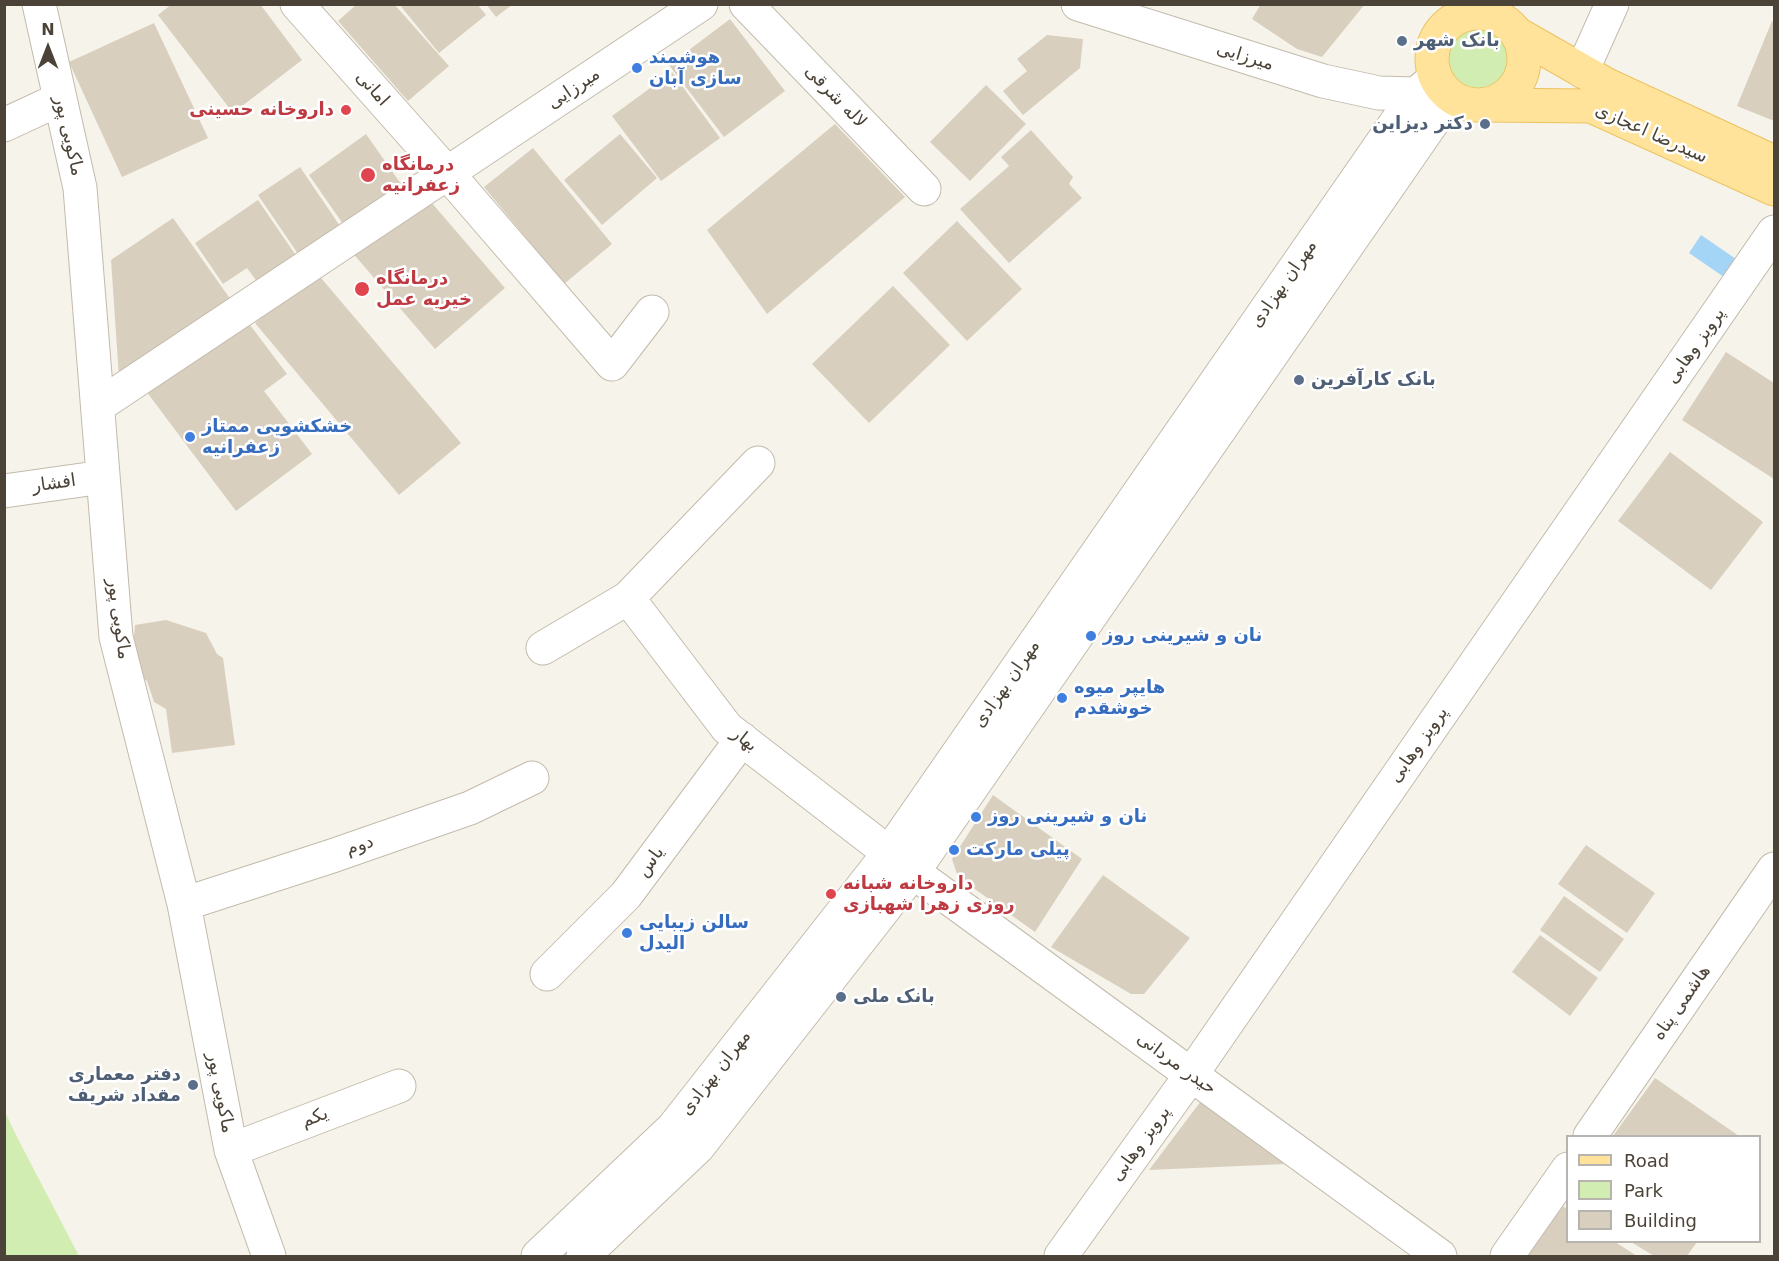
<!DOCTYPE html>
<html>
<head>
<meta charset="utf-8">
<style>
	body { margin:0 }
	#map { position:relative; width:1779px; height:1261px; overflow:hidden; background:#f6f3ea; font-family:"DejaVu Sans",sans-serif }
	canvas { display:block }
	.frame { position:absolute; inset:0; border:6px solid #4b4337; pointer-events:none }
	.legend { position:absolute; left:1566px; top:1135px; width:195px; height:108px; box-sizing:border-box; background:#fff; border:2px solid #b7b4af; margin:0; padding:8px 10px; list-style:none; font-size:18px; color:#4b4337 }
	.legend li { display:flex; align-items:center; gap:12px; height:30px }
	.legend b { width:30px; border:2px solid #b7b4af }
	.north { position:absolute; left:18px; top:18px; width:60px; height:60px; -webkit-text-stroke:4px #fff; paint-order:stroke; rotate:0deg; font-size:16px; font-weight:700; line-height:24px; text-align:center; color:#4b4337 }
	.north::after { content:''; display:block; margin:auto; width:21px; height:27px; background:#4b4337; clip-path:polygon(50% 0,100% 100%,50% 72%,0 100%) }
</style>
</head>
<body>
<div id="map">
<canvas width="1779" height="1261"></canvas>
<div class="frame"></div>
<ul class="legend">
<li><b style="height:8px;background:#ffe39a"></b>Road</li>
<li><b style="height:16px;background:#d2edb1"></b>Park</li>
<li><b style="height:16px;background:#d9cfbf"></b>Building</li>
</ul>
<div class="north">N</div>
</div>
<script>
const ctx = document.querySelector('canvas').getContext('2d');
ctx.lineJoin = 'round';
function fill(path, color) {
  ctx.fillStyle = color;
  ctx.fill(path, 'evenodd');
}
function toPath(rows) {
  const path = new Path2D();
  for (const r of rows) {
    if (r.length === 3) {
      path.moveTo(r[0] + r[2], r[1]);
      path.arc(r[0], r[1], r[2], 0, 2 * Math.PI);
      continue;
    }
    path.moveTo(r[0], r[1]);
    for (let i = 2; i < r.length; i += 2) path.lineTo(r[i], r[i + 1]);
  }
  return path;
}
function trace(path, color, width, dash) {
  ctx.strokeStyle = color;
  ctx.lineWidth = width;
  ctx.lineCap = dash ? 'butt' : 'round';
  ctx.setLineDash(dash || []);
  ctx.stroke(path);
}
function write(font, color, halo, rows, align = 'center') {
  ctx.font = font + ' "DejaVu Sans","Noto Sans Arabic",sans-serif';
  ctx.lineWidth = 5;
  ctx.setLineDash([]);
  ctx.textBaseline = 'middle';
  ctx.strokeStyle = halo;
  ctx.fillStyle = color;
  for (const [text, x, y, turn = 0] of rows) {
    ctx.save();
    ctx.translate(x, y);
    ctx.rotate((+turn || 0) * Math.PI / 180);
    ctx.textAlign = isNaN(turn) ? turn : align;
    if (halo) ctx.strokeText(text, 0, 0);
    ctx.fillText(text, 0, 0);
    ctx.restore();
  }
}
fill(toPath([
	[1479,58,38],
	[5,1112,18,1139,79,1256,5,1256]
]), '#d2edb1');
fill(toPath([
	[1701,235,1736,259,1724,277,1689,253]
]), '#a4d4f6');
fill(toPath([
	[172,4,260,4,302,60,233,113,158,15],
	[357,4,394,4,449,66,408,101,338,21],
	[399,4,477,4,486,15,439,53],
	[486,4,513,4,496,17],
	[1261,4,1365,4,1322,57,1297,49,1252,19],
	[730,19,785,91,724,137,669,65],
	[1772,21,1774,22,1774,121,1737,106],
	[154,23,208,138,122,177,69,62],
	[1047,35,1083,39,1080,68,1023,115,1003,91,1027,71,1017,59],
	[672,72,720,138,661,181,612,116],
	[986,85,1026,124,970,181,930,142],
	[835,124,905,197,767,314,707,230],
	[1031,130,1073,177,1069,184,1082,198,1009,263,960,209,1009,166,1001,157],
	[366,134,401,184,343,224,309,175],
	[620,134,657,178,602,225,564,180],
	[533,148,612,244,564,284,484,187],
	[300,167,340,226,298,254,258,195],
	[425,195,505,288,435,349,351,251],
	[258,200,297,257,258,283,247,268,223,284,195,243],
	[173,218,231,300,119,377,111,260],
	[957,221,1022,289,967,341,903,273],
	[316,272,461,443,399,495,255,323],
	[893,286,950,345,869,423,812,364],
	[244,317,287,374,264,391,312,454,236,511,146,391],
	[1726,352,1774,383,1774,479,1682,420],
	[1670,452,1763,522,1711,590,1618,521],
	[166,620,206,633,217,654,223,658,235,745,172,753,166,709,154,702,147,681,141,677,133,648,135,625],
	[993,795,1082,859,1035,932,958,877,952,859],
	[1586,845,1655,893,1627,933,1558,884],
	[1103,875,1190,938,1144,994,1131,994,1051,947],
	[1564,896,1624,939,1600,972,1540,930],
	[1540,935,1598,978,1570,1016,1512,972],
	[1655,1078,1739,1136,1613,1136],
	[1201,1101,1286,1164,1149,1170],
	[1562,1206,1568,1209,1568,1242,1615,1242,1637,1256,1527,1256],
	[1631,1242,1697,1242,1687,1256,1654,1256]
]), '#d9cfbf');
const minor = toPath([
	[39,4,80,188,116,637,184,904,231,1150,269,1256],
	[297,4,448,174,612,364,652,312],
	[746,4,924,189],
	[1078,4,1323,81,1379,93,1416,94],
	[1582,71,1612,4],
	[4,125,60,99],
	[98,406,701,4],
	[4,491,103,477],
	[628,598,727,728,889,853],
	[543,648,628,598,758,463],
	[913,872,1440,1256],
	[184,904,332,856,470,808,532,778],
	[547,974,626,895,742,739],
	[1590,1136,1774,869],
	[231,1150,399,1086],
	[538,1256,673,1128,889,853,1416,94,1435,78],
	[583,1256,698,1147,913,872,1450,97],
	[1061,1256,1191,1075,1774,232],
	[1507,1256,1568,1169]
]);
const major = toPath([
	[1478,59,46],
	[1516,33,1607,85,1774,162],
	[1485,105,1591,106,1774,189]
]);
trace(minor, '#c3bbac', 35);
trace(major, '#edc362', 35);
trace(minor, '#fff', 33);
trace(major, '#ffe39a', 33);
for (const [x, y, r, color] of [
	[1402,41,6,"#5c6f8a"],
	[637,68,6,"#3f7fe0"],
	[346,110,6,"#e0444e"],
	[1485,124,6,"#5c6f8a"],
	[368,175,8,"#e0444e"],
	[362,289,8,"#e0444e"],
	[1299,380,6,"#5c6f8a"],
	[190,437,6,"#3f7fe0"],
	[1091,636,6,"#3f7fe0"],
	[1062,698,6,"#3f7fe0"],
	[976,817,6,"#3f7fe0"],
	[954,850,6,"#3f7fe0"],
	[831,894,6,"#e0444e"],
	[627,933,6,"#3f7fe0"],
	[841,997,6,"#5c6f8a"],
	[193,1085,6,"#5c6f8a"]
]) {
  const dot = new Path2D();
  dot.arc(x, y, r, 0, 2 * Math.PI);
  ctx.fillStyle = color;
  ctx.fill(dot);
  trace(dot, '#fff', 2);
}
write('bold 18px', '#4e5e75', '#fff', [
	["بانک شهر",1414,41],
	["دکتر دیزاین",1473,124,"right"],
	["بانک کارآفرین",1311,380],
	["بانک ملی",853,997],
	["دفتر معماری",181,1075,"right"],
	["مقداد شریف",181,1096,"right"]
], 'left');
write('18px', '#4b4337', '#fff', [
	["میرزایی",1245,57,17],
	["امانی",372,89,48],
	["میرزایی",574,89,-34],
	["لاله شرقی",835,97,46],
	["سیدرضا اعجازی",1651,134,24],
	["ماکویی‌ پور",68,136,77],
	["مهران بهزادی",1284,284,-55],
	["پرویز وهابی",1696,346,-55],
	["افشار",54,484,-8],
	["ماکویی‌ پور",118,619,82],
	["مهران بهزادی",1007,684,-55],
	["بهار",744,740,38],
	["پرویز وهابی",1419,745,-55],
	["دوم",360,846,-19],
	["یاس",651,862,-54],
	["هاشمی پناه",1682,1003,-55],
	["حیدر مردانی",1176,1064,36],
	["مهران بهزادی",716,1073,-52],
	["ماکویی‌ پور",220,1093,79],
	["یکم",315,1118,-21],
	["پرویز وهابی",1141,1144,-54]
]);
write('bold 18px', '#366cbe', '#fff', [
	["هوشمند",649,58],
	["سازی آبان",649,79],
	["خشکشویی ممتاز",202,427],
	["زعفرانیه",202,448],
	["نان و شيرينى روز",1103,636],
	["هایپر میوه",1074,688],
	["خوشقدم",1074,709],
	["نان و شیرینی روز",988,817],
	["پیلی مارکت",966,850],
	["سالن زیبایی",639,923],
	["الیدل",639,944]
], 'left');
write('bold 18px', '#be3a42', '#fff', [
	["داروخانه حسینی",334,110,"right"],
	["درمانگاه",382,165],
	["زعفرانیه",382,186],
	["درمانگاه",376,279],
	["خیریه عمل",376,300],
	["داروخانه شبانه",843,884],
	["روزی زهرا شهبازی",843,905]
], 'left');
</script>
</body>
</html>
